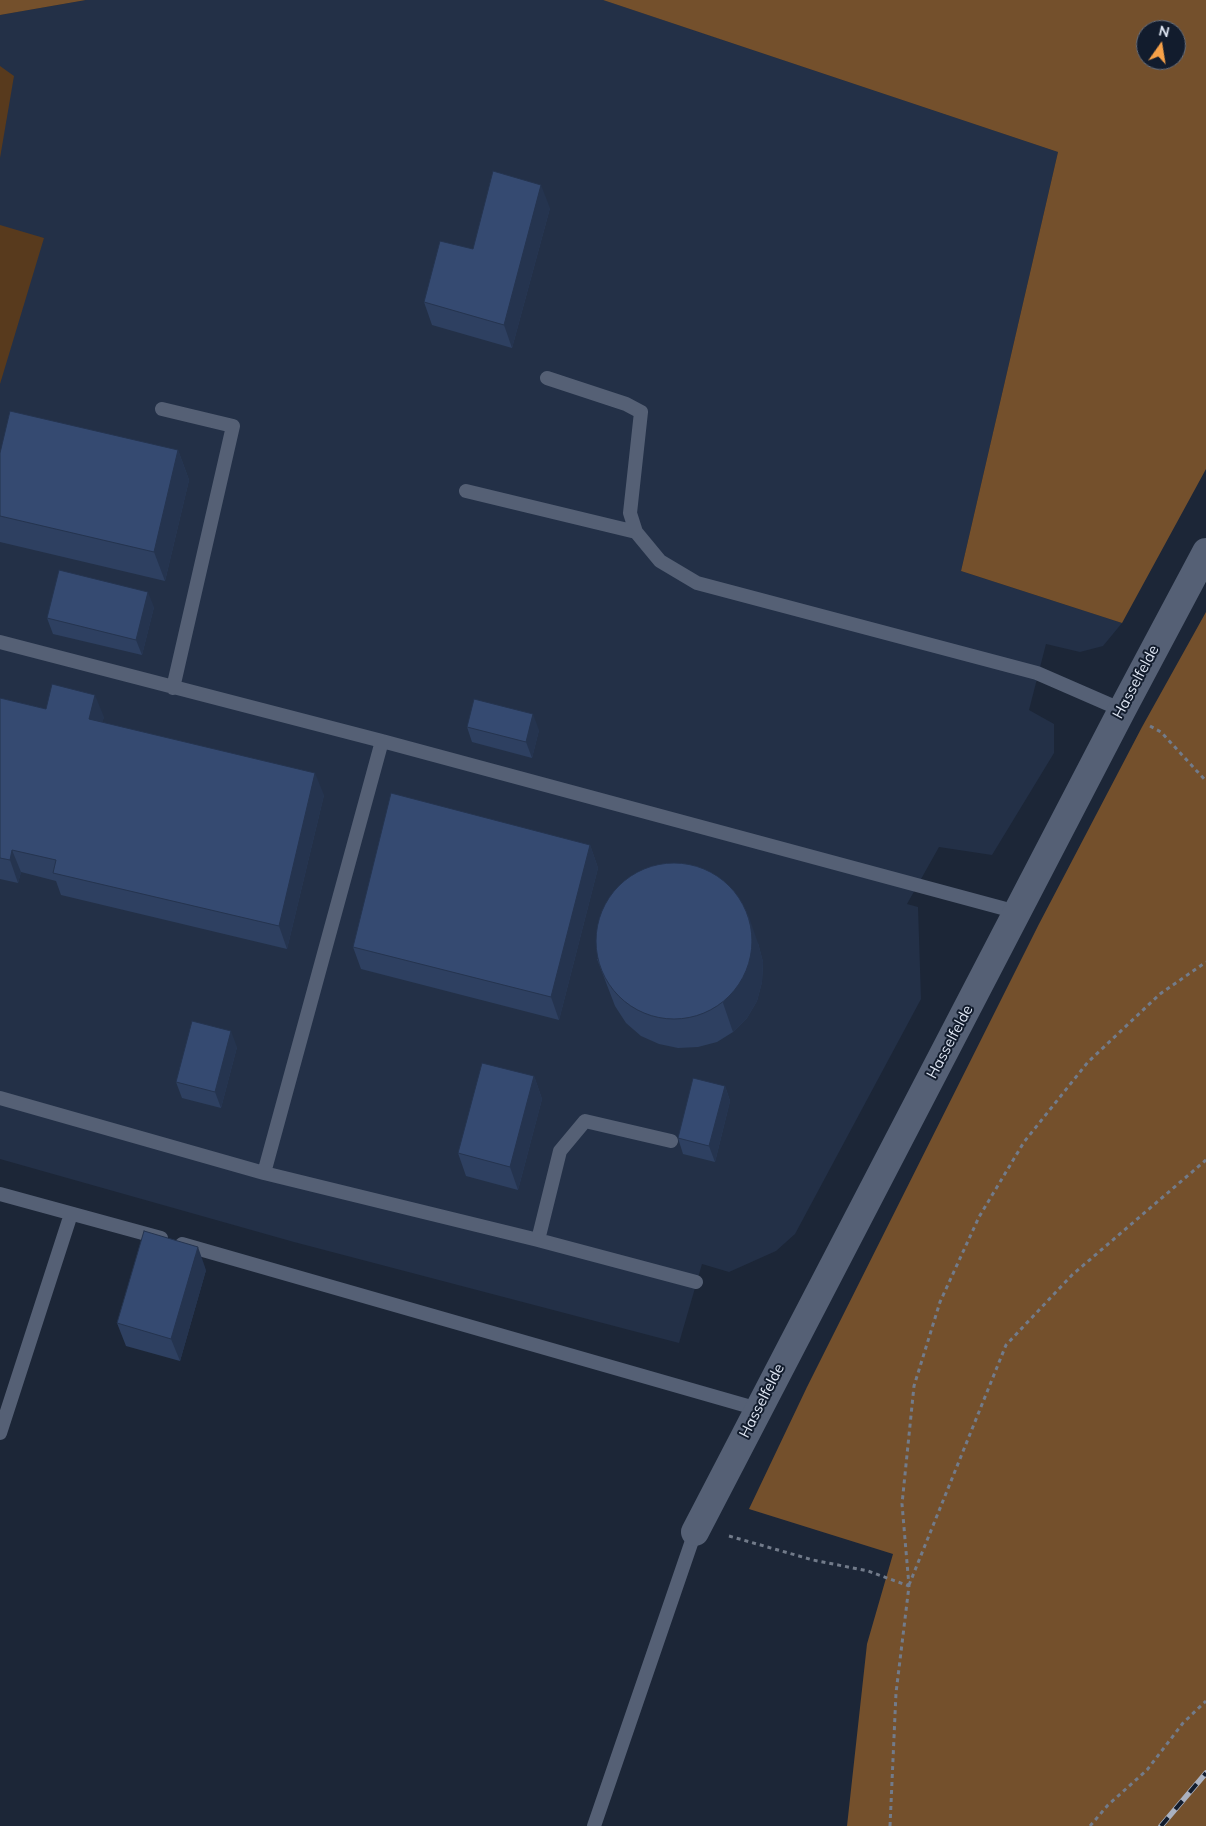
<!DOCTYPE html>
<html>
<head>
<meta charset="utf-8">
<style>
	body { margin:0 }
	#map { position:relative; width:1206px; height:1826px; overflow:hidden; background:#1c2637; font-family:Mulish,sans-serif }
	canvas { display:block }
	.north { position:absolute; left:1136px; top:20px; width:50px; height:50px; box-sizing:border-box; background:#121c2d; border:1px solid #646d7c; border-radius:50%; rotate:13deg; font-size:14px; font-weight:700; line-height:20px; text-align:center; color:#dfe6f3 }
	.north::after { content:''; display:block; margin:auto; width:18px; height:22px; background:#f7a148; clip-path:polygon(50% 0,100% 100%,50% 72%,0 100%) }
</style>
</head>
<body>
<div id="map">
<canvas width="1206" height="1826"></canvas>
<div class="north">N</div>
</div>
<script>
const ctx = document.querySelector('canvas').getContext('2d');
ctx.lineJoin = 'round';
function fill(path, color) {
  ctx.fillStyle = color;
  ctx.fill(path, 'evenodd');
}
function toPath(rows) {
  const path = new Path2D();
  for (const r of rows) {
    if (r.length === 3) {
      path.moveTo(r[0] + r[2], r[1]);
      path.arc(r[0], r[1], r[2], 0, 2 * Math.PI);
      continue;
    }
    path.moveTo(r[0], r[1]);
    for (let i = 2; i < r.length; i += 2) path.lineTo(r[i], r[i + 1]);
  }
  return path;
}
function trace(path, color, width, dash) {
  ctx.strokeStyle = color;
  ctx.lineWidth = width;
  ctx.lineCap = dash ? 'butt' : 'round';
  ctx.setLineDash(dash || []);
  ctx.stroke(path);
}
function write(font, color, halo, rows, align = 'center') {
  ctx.font = font + ' Mulish,sans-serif';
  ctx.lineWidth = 4;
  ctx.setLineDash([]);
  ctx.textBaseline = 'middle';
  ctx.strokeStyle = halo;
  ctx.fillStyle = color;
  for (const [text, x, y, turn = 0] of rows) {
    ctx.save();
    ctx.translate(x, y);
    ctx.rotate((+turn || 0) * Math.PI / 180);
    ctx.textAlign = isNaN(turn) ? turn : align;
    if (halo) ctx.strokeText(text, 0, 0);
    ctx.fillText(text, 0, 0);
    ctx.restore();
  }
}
fill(toPath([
	[86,0,603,0,1058,152,961,571,1122,623,1103,646,1080,652,1046,644,1029,710,1054,724,1054,753,992,855,939,847,907,904,918,907,921,999,795,1234,776,1251,729,1272,702,1264,679,1343,294,1242,0,1159,0,15]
]), '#233047');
fill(toPath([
	[0,66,14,76,0,158],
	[0,225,44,238,0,384]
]), '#583a1d');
fill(toPath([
	[0,0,86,0,0,15],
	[603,0,1206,0,1206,469,1122,623,961,571,1058,152],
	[1146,30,1176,30,1176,60,1146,60],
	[1206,612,1206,1826,847,1826,867,1644,893,1554,749,1509,807,1387,1039,924,1142,727]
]), '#74502c');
trace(toPath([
	[1150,726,1161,732,1206,781],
	[729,1536,813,1560,868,1571,909,1586],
	[909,1585,1006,1345,1072,1275,1206,1160],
	[890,1826,896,1693,909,1586,902,1504,914,1386,940,1302,979,1217,1024,1142,1088,1062,1160,994,1206,962],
	[1090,1826,1108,1805,1147,1770,1183,1723,1206,1701]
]), '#727b8a', 3, [4, 4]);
trace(toPath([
	[547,378,626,404,641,412,630,513,636,532,660,561,697,583,1037,673,1122,710],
	[162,409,233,426,173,688],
	[466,491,636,532],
	[0,642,382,741,1017,912],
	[0,1098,264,1173,538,1240,560,1151,585,1121,671,1141],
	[264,1173,382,741],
	[0,1194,161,1238],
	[538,1240,696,1282],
	[182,1244,758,1409],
	[0,1433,71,1214],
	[594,1826,695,1532]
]), '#556075', 14);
trace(toPath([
	[695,1532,1122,710,1206,552]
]), '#556075', 28);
const rail = toPath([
	[1161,1826,1206,1773]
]);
trace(rail, '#aab1c0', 5.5);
trace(rail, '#121c2d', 4, [11]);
fill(toPath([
	[550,208,512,348,432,325,424,302,473,249],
	[178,450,189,480,165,581,0,542,0,453],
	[154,607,142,655,53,634,47,618],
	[0,698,46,709,104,717,102,722,324,795,287,949,61,895,56,881,21,872,18,883,0,879],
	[467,727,539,730,532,758,472,742],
	[590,845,598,868,559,1020,361,969,353,947],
	[758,943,763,962,762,982,757,1001,747,1018,733,1032,717,1042,698,1047,678,1048,659,1044,641,1036,626,1023,615,1006,597,959],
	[237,1047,221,1108,182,1098,176,1082],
	[534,1076,542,1099,518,1190,466,1176,458,1153],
	[725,1086,730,1101,715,1162,683,1154,678,1138],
	[206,1270,180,1361,126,1346,117,1323]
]), '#2e4061');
fill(toPath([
	[541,185,550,208,512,348,504,325],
	[178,450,189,480,165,581,154,552],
	[148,592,154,607,142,655,136,640],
	[95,695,104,717,98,742,89,719],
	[533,714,539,730,532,758,526,742],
	[315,773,324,795,287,949,279,926],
	[590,845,598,868,559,1020,551,997],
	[12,850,21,872,18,883,10,860],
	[748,914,758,943,763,962,762,982,757,1001,747,1018,733,1032,723,1003],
	[231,1031,237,1047,221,1108,215,1092],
	[534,1076,542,1099,518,1190,510,1167],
	[725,1086,730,1101,715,1162,709,1146],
	[198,1247,206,1270,180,1361,171,1339]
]), '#25344f');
const building = toPath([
	[493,171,541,185,504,325,424,302,440,241,473,249,493,171],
	[10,411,178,450,154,552,0,516,0,453,10,411],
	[59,570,148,592,136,640,47,618,59,570],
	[52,684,95,695,89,719,315,773,279,926,53,873,56,860,12,850,10,860,0,858,0,698,46,709,52,684],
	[474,699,533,714,526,742,467,727,474,699],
	[391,793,590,845,551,997,353,947,391,793],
	[674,941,78],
	[192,1021,231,1031,215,1092,176,1082,192,1021],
	[482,1063,534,1076,510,1167,458,1153,482,1063],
	[693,1078,725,1086,709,1146,678,1138,693,1078],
	[144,1231,198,1247,171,1339,117,1323,144,1231]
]);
fill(building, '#354a71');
trace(building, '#25344f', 1);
write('15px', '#dfe6f3', '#121c2d', [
	["Hasselfelde",1136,682,-62],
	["Hasselfelde",950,1042,-62],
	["Hasselfelde",762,1401,-63]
]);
</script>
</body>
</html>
